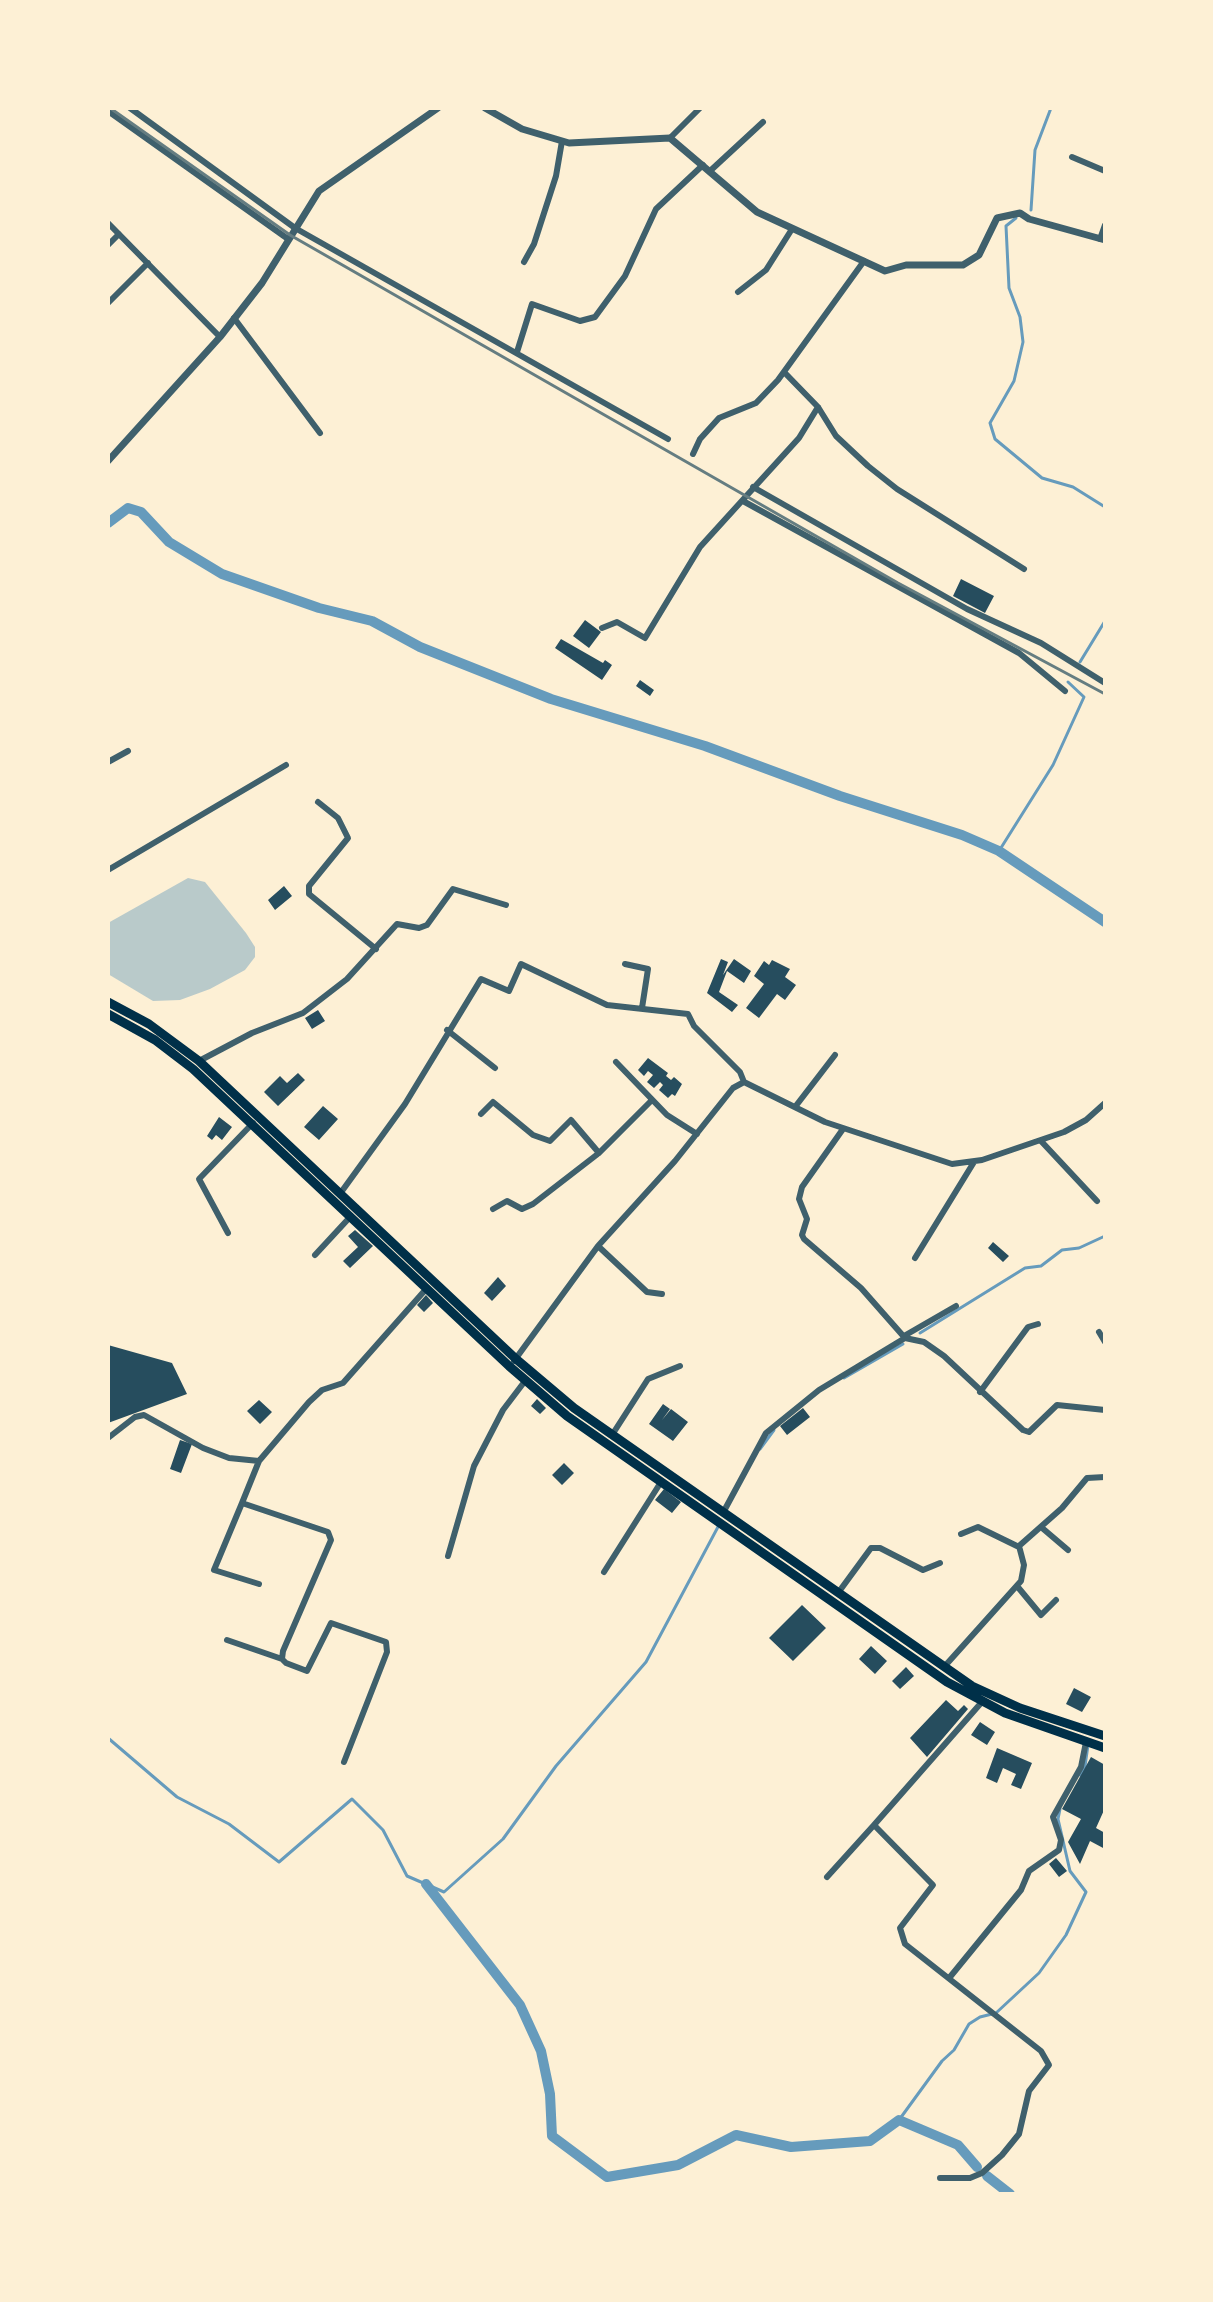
<!DOCTYPE html>
<html>
<head>
<meta charset="utf-8">
<style>
	body { margin:0 }
	#map { position:relative; width:1213px; height:2302px; overflow:hidden; background:#fdf0d5; font-family:"Source Sans 3",sans-serif }
	canvas { display:block }
	.frame { position:absolute; inset:0; border:110px solid #fdf0d5; pointer-events:none }
</style>
</head>
<body>
<div id="map">
<canvas width="1213" height="2302"></canvas>
<div class="frame"></div>
</div>
<script>
const ctx = document.querySelector('canvas').getContext('2d');
ctx.lineJoin = 'round';
function fill(path, color) {
  ctx.fillStyle = color;
  ctx.fill(path, 'evenodd');
}
function toPath(rows) {
  const path = new Path2D();
  for (const r of rows) {
    path.moveTo(r[0], r[1]);
    for (let i = 2; i < r.length; i += 2) path.lineTo(r[i], r[i + 1]);
  }
  return path;
}
function trace(path, color, width, dash) {
  ctx.strokeStyle = color;
  ctx.lineWidth = width;
  ctx.lineCap = dash ? 'butt' : 'round';
  ctx.setLineDash(dash || []);
  ctx.stroke(path);
}
fill(toPath([
	[188,878,205,882,246,933,255,947,255,957,245,970,210,989,180,1000,153,1001,108,974,108,923]
]), '#b9caca');
trace(toPath([
	[1031,210,1035,150,1051,108],
	[1016,218,1006,226,1009,288,1020,317,1023,342,1014,381,990,423,995,439,1042,478,1073,487,1105,507],
	[1080,662,1105,621],
	[999,851,1053,765,1084,697,1068,682],
	[920,1333,1025,1268,1041,1266,1062,1250,1079,1248,1105,1236],
	[844,1378,903,1344],
	[760,1449,774,1430],
	[108,1738,177,1797,229,1824,279,1862,352,1799,383,1830,407,1876,444,1892,503,1839,556,1766,646,1662,719,1525],
	[1080,1775,1085,1766,1088,1745],
	[899,2120,942,2061,954,2050,969,2024,980,2017,996,2013,1039,1973,1066,1935,1086,1892,1070,1871,1058,1819,1060,1809]
]), '#669bbc', 3);
trace(toPath([
	[108,523,128,508,141,512,169,542,222,574,319,608,372,621,420,647,551,699,705,746,840,796,962,835,999,851,1105,922],
	[426,1884,520,2005,541,2051,550,2094,552,2136,607,2177,678,2165,736,2135,791,2147,870,2141,899,2120,958,2145,977,2167],
	[987,2176,1010,2194]
]), '#669bbc', 10);
fill(toPath([
	[961,579,994,596,985,613,953,596],
	[585,620,601,632,589,648,573,636],
	[561,639,603,663,605,660,612,665,602,680,555,648],
	[640,680,654,690,650,696,636,686],
	[284,886,292,896,275,910,268,900],
	[721,959,728,962,723,975,734,959,751,971,744,983,727,971,719,992,738,1005,732,1012,707,993],
	[772,960,790,969,785,977,796,985,785,1000,777,994,759,1018,746,1008,764,984,754,976,764,961,769,965],
	[318,1010,325,1021,312,1029,305,1018],
	[648,1058,668,1073,666,1076,671,1080,674,1077,682,1084,675,1096,672,1094,668,1098,659,1090,663,1085,660,1082,654,1088,647,1082,653,1075,648,1071,644,1076,638,1070],
	[298,1073,305,1080,278,1106,264,1092,280,1076,287,1083],
	[323,1106,338,1119,319,1140,304,1127],
	[219,1117,232,1127,222,1140,216,1135,212,1140,207,1136],
	[355,1230,373,1246,350,1268,343,1261,358,1247,348,1236],
	[993,1242,1009,1256,1003,1262,988,1248],
	[498,1277,506,1286,492,1301,484,1293],
	[426,1295,433,1303,424,1312,417,1305],
	[108,1345,172,1363,187,1394,108,1423],
	[537,1399,546,1408,540,1414,531,1406],
	[259,1400,272,1412,260,1424,247,1411],
	[663,1404,670,1409,662,1420,671,1409,688,1422,673,1441,649,1424],
	[803,1408,810,1417,787,1435,780,1426],
	[180,1440,192,1444,181,1473,170,1469],
	[564,1463,574,1473,562,1485,552,1475],
	[664,1489,681,1502,672,1513,655,1500],
	[802,1605,826,1628,793,1661,769,1638],
	[871,1646,887,1661,875,1674,859,1659],
	[906,1667,914,1676,900,1689,892,1681],
	[1074,1688,1091,1697,1082,1712,1066,1704],
	[946,1700,958,1711,964,1705,968,1709,927,1757,910,1738],
	[980,1722,995,1732,987,1745,971,1735],
	[997,1748,1032,1763,1021,1789,1011,1785,1016,1774,1003,1768,997,1783,986,1778],
	[1091,1757,1105,1765,1105,1808,1096,1828,1105,1833,1105,1849,1090,1841,1080,1864,1068,1842,1081,1819,1062,1809],
	[1056,1858,1067,1871,1059,1877,1049,1864]
]), '#264d5e');
trace(toPath([
	[130,108,295,228,668,439],
	[108,111,288,239],
	[670,138,700,108],
	[1072,157,1105,171],
	[710,171,763,122],
	[108,223,220,337],
	[1100,239,1105,225],
	[108,245,119,234],
	[524,262,534,244,556,176,562,141],
	[738,292,766,270,792,229],
	[108,303,148,263],
	[234,318,320,433],
	[517,352,532,304,580,321,595,317,625,276,656,209,703,165],
	[784,372,818,407,836,436,868,466,897,489,1024,569],
	[693,454,700,439,719,418,756,403,778,380,864,261],
	[753,487,967,609,1041,643,1105,683],
	[743,501,1019,653,1065,691],
	[602,628,617,622,645,638,700,547,799,438,818,407],
	[108,762,128,751],
	[318,802,338,818,348,838,309,886,309,894,376,949],
	[108,870,286,765],
	[625,964,648,969,642,1008],
	[447,1030,495,1068],
	[199,1061,252,1033,303,1013,347,979,397,924,419,928,427,925,453,889,506,905],
	[616,1062,667,1115,697,1134],
	[795,1107,835,1055],
	[481,1114,493,1102,533,1135,550,1141,571,1120,599,1153],
	[843,1129,802,1187,799,1199,807,1219,802,1235,804,1239,861,1288,905,1338,924,1342,944,1356,1023,1430,1029,1432,1057,1405,1105,1410],
	[1041,1141,1097,1201],
	[342,1191,405,1104,481,979,509,991,521,964,607,1005,688,1014,694,1026,740,1072,744,1082],
	[493,1209,507,1201,522,1209,533,1204,599,1153,652,1100],
	[228,1233,199,1179,253,1123],
	[598,1246,647,1292,662,1294],
	[315,1255,351,1216],
	[915,1258,974,1162],
	[1099,1332,1105,1342],
	[904,1336,956,1306],
	[514,1361,598,1246,675,1161,733,1088,744,1082,825,1122,952,1164,982,1160,1064,1132,1086,1120,1105,1103],
	[980,1392,1028,1327,1038,1324],
	[612,1435,648,1379,680,1366],
	[108,1438,135,1417,144,1415,203,1448,229,1458,259,1461],
	[242,1503,214,1570,259,1584],
	[724,1511,766,1433,819,1390,905,1338],
	[1041,1527,1068,1550],
	[961,1534,978,1527,1019,1547],
	[448,1556,474,1466,503,1410,525,1381],
	[604,1572,661,1482],
	[1017,1586,1041,1615,1056,1600],
	[838,1593,871,1548,880,1548,923,1570,940,1563],
	[227,1640,282,1659],
	[944,1667,1021,1581,1024,1565,1019,1546,1062,1508,1087,1478,1105,1477],
	[344,1762,387,1652,386,1642,331,1623,307,1671,286,1663,282,1659,283,1651,331,1540,328,1532,242,1503,259,1461,309,1402,322,1390,343,1383,427,1288],
	[827,1877,874,1825],
	[950,1977,1021,1890,1029,1871,1059,1850,1061,1840,1053,1817,1081,1767,1086,1742],
	[940,2178,970,2178,982,2173,1002,2155,1019,2134,1029,2091,1049,2065,1041,2051,905,1944,900,1928,933,1885,874,1825,981,1703]
]), '#3f606c', 6);
trace(toPath([
	[485,108,522,129,569,143,670,138,757,212,885,271,906,265,963,265,979,255,997,218,1020,213,1029,219,1105,240],
	[108,461,220,337,262,283,319,191,438,108]
]), '#3f606c', 7);
trace(toPath([
	[108,1002,149,1024,199,1061,516,1359,574,1408,972,1686,1020,1708,1105,1736],
	[108,1014,155,1040,193,1069,509,1366,567,1416,947,1682,1005,1713,1105,1748]
]), '#003049', 9);
trace(toPath([
	[110,108,290,235,898,583,1105,694]
]), '#657d81', 3);
</script>
</body>
</html>
